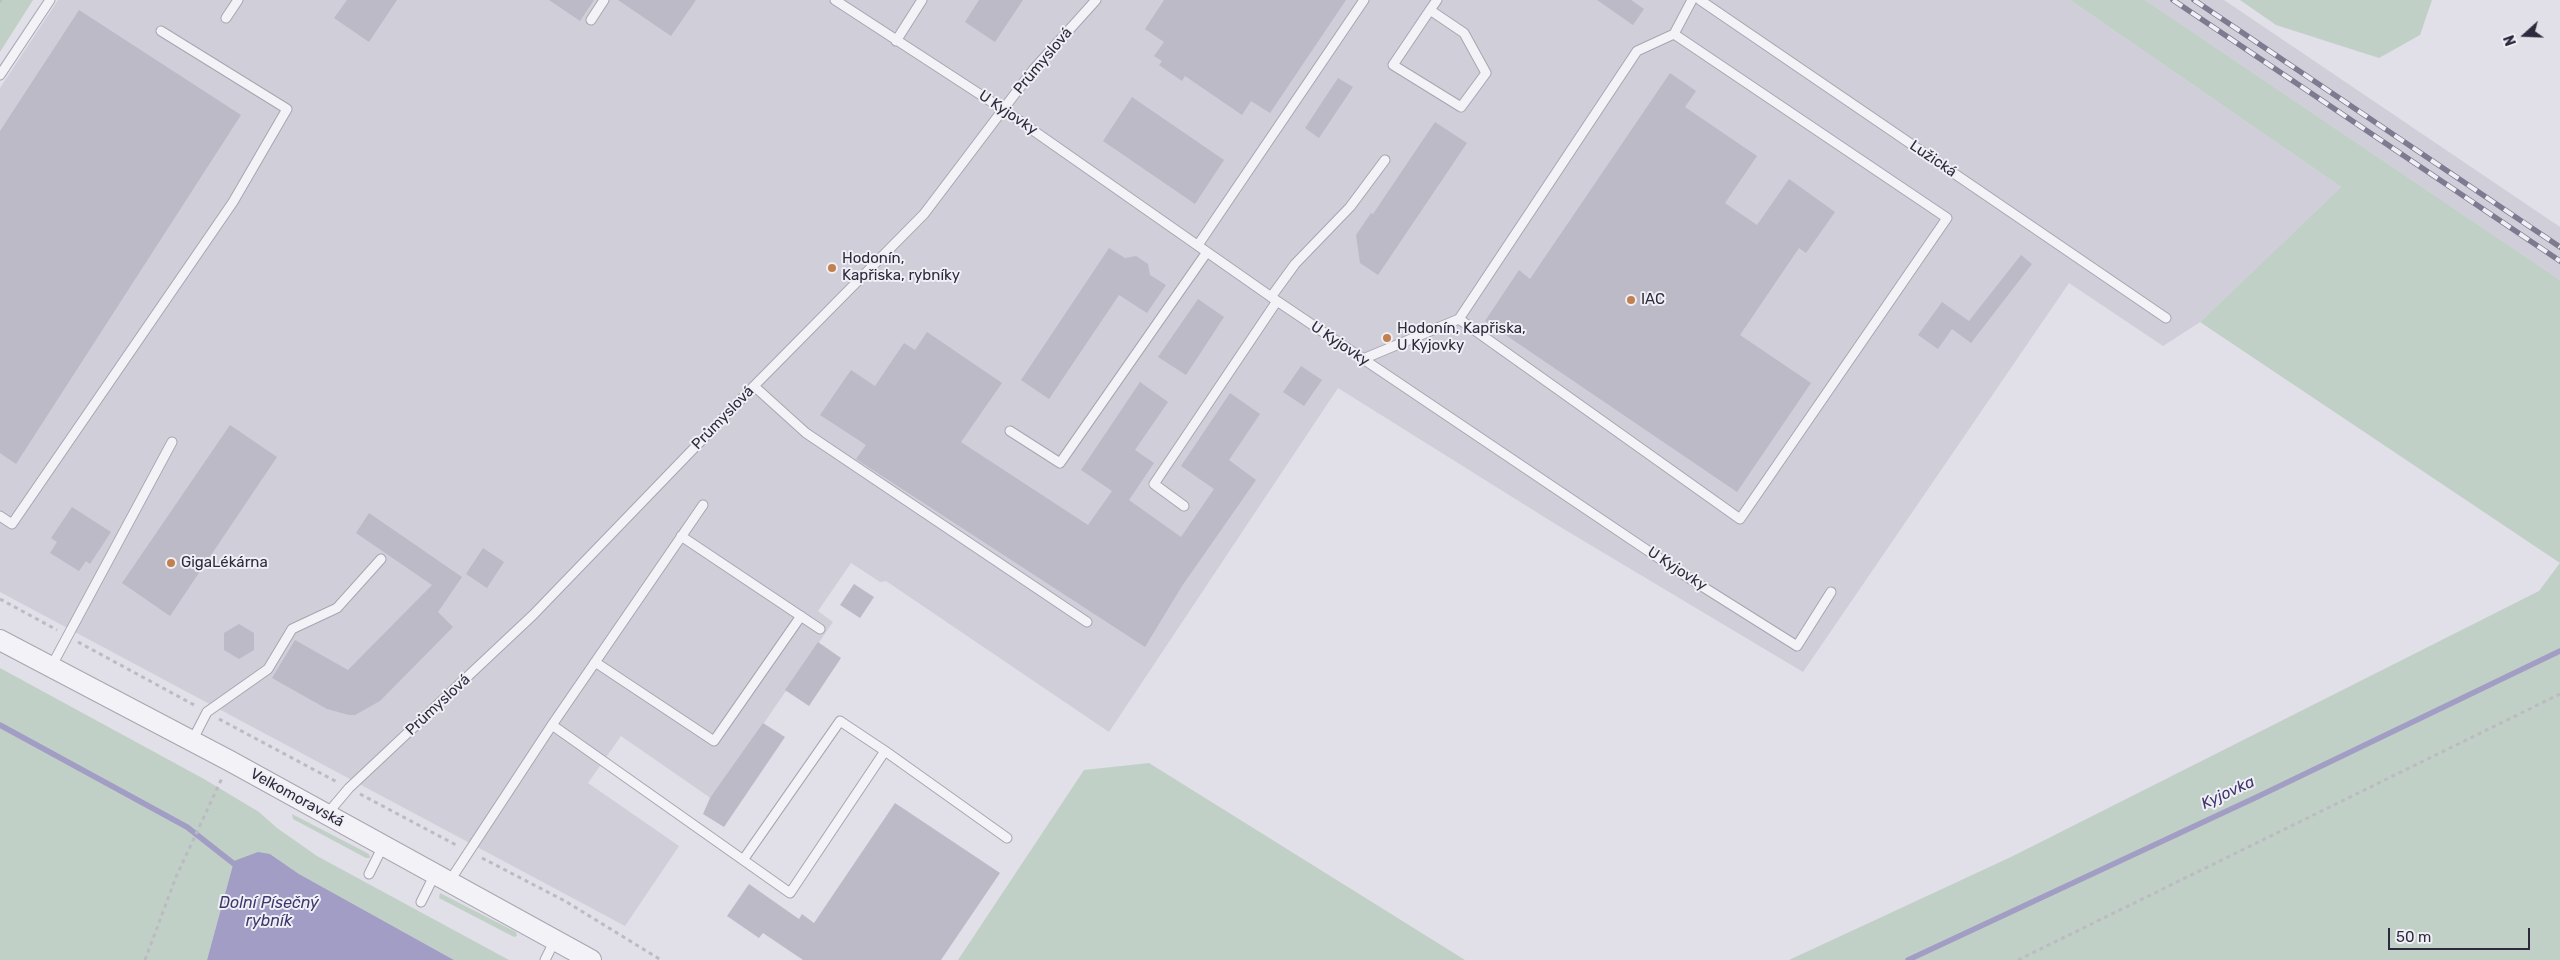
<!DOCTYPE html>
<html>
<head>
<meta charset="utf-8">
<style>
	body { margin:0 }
	#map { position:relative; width:2560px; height:960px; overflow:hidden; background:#e1dfe7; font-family:Rubik,sans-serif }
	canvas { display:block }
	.north { position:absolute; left:2500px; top:10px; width:50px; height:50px; -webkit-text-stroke:4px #f0eff5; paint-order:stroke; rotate:250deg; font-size:14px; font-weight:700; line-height:20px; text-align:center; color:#2e2a3d }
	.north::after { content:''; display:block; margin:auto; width:18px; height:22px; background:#2e2a3d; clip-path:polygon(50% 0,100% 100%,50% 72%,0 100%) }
	.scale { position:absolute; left:2388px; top:928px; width:142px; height:22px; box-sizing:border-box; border:2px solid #2e2a3d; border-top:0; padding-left:6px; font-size:15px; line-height:18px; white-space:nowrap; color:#2e2a3d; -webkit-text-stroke:4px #f0eff5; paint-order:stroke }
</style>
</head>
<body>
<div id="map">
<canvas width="2560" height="960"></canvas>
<div class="north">N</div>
<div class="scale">50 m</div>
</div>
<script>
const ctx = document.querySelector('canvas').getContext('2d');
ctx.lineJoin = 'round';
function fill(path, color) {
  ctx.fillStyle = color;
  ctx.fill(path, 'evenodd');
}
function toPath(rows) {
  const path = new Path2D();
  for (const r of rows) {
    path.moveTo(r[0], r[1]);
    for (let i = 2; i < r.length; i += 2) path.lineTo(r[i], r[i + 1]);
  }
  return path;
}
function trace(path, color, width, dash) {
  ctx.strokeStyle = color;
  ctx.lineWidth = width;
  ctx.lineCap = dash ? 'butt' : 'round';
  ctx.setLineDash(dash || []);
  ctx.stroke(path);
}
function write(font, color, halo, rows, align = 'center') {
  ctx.font = font + ' Rubik,sans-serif';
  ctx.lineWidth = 4;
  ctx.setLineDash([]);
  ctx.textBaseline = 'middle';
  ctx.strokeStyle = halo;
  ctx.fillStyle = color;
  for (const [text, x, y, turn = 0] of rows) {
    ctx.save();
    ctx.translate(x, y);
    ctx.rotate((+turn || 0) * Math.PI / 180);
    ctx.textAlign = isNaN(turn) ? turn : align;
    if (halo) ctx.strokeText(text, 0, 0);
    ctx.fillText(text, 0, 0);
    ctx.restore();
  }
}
fill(toPath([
	[58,0,2070,0,2341,187,2200,322,2163,346,2069,283,1803,672,1557,525,1338,388,1109,732,886,581,880,582,851,563,818,611,833,622,712,799,621,736,588,783,679,846,625,926,0,592,0,88],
	[2145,0,2224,0,2560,227,2560,280]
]), '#d0ced9');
fill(toPath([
	[0,0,33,0,0,52],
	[2070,0,2145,0,2560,280,2560,960,1789,960,2011,857,2539,591,2560,563,2200,322,2341,187],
	[2240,0,2432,0,2420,35,2379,58,2276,25],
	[0,668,204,779,259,812,277,828,317,856,509,960,454,960,299,874,270,854,234,861,207,960,0,960],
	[1149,763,1465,960,958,960,1084,770],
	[292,814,369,854,370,858,366,858,293,819],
	[440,893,516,932,517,936,514,937,439,898]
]), '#c1d0c6');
fill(toPath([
	[258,852,270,854,299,874,454,960,207,960,234,861]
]), '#a19dc4');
trace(toPath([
	[0,725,187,827,238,867],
	[1908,960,2259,796,2560,651]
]), '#a19dc4', 5.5);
fill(toPath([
	[347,0,397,0,369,42,334,18],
	[549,0,594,0,580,21],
	[618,0,696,0,671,36],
	[979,0,1023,0,995,42,965,22],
	[1164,0,1346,0,1270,113,1251,101,1242,115,1185,76,1182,81,1159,65,1162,61,1154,56,1164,42,1145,29],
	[1597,0,1631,0,1644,9,1633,25],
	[79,10,241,115,16,464,0,453,0,131],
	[1670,73,1696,91,1685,107,1757,156,1725,203,1757,225,1789,179,1835,212,1806,253,1799,248,1740,335,1811,383,1737,492,1485,321,1519,270,1530,279],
	[1338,78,1353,87,1319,138,1305,128],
	[1132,97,1224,160,1195,204,1103,141],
	[1435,122,1467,143,1378,275,1360,263,1356,235,1371,213,1373,214],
	[1109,248,1125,258,1136,256,1148,264,1150,275,1166,285,1147,313,1119,295,1049,399,1021,380],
	[2021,255,2032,264,1971,343,1952,329,1938,349,1918,335,1942,302,1969,321],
	[1198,299,1224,317,1186,375,1158,357],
	[927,332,1002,383,961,442,1088,525,1112,491,1081,470,1140,382,1168,402,1135,450,1154,463,1129,500,1181,537,1214,489,1181,466,1230,393,1260,414,1229,460,1256,480,1182,586,1145,647,856,459,866,445,820,415,851,370,875,386,904,343,915,350],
	[1301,366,1322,380,1304,406,1283,392],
	[230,425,277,457,170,616,122,583],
	[72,507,111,532,90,564,86,561,79,571,50,553,57,542,51,538],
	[369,513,462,577,438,612,453,627,380,701,355,715,349,715,327,709,272,678,295,640,348,670,432,585,356,533],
	[483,548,504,562,487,588,466,574],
	[854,584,874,597,860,618,840,605],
	[239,624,254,633,254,650,239,659,224,650,224,633],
	[818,642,841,658,809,706,785,690],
	[763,723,785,737,724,827,703,814,710,798],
	[895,803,1000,873,941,960,803,960,763,933,759,938,727,916,749,884,799,919,802,914,814,923]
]), '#bdbac7');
const service = toPath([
	[835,0,1004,110,1277,301,1681,573,1797,646,1831,592],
	[1700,0,2166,318],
	[1430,10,1464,33,1486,73,1461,107,1393,65,1430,10,1437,0],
	[226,18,238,0],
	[591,20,604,0],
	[1674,34,1692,0],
	[896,41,922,0],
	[0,75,50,0],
	[1198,245,1364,0],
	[1271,297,1295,264,1350,207,1385,160],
	[1363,359,1459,319,1637,51,1674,34,1947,218,1740,519,1459,319],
	[754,386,806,433,1087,622],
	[1010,431,1060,463,1207,252],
	[1184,506,1154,484,1277,301],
	[0,516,12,524,233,202,287,109,161,31],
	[681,536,820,629],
	[595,662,714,741,801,616],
	[51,667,172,442],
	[552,725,790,893,885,751,1007,838],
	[192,741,207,712,268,669,292,629,337,608,381,559],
	[327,814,349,788,533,615,754,386,924,214,1033,70,1096,0],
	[743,860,840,721,885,751],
	[369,874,383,846],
	[449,882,552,725,703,505],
	[421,902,435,874],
	[545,960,555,940]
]);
const tertiary = toPath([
	[0,640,230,761,591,960]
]);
trace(service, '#a8a5b1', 11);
trace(tertiary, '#a8a5b1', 22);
trace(toPath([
	[0,2,1,0],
	[0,599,57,630],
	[78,642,196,706],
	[219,719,337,782],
	[360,794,458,846],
	[482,858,565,901,661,960],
	[145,960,176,877,222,778],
	[2018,960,2560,694]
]), '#bcbac2', 3, [4, 4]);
trace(service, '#f3f2f6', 9);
trace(tertiary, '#f3f2f6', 20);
const rail = toPath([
	[2173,0,2560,261],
	[2194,0,2560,247]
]);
trace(rail, '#7e7a90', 5.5);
trace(rail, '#f0eff5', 4, [11]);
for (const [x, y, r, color] of [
	[832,268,5,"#c2804e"],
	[1631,300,5,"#c2804e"],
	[1387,338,5,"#c2804e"],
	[171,563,5,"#c2804e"]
]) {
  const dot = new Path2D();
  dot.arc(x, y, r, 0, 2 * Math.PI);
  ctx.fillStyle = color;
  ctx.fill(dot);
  trace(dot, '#f0eff5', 2);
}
write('15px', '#2e2a3d', '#f0eff5', [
	["Průmyslová",1043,61,-50],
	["U Kyjovky",1008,113,34],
	["Lužická",1933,159,34],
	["U Kyjovky",1340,344,34],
	["Průmyslová",723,418,-46],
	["U Kyjovky",1677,569,33],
	["Průmyslová",438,705,-43],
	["Velkomoravská",297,798,29]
]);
write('15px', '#2e2a3d', '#f0eff5', [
	["Hodonín,",842,259],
	["Kapřiska, rybníky",842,276],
	["IAC",1641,300],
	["Hodonín, Kapřiska,",1397,329],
	["U Kyjovky",1397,346],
	["GigaLékárna",181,563]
], 'left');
write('italic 16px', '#3e376e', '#f0eff5', [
	["Kyjovka",2228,793,-25],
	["Dolní Písečný",269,903],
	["rybník",269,921]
]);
</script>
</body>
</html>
